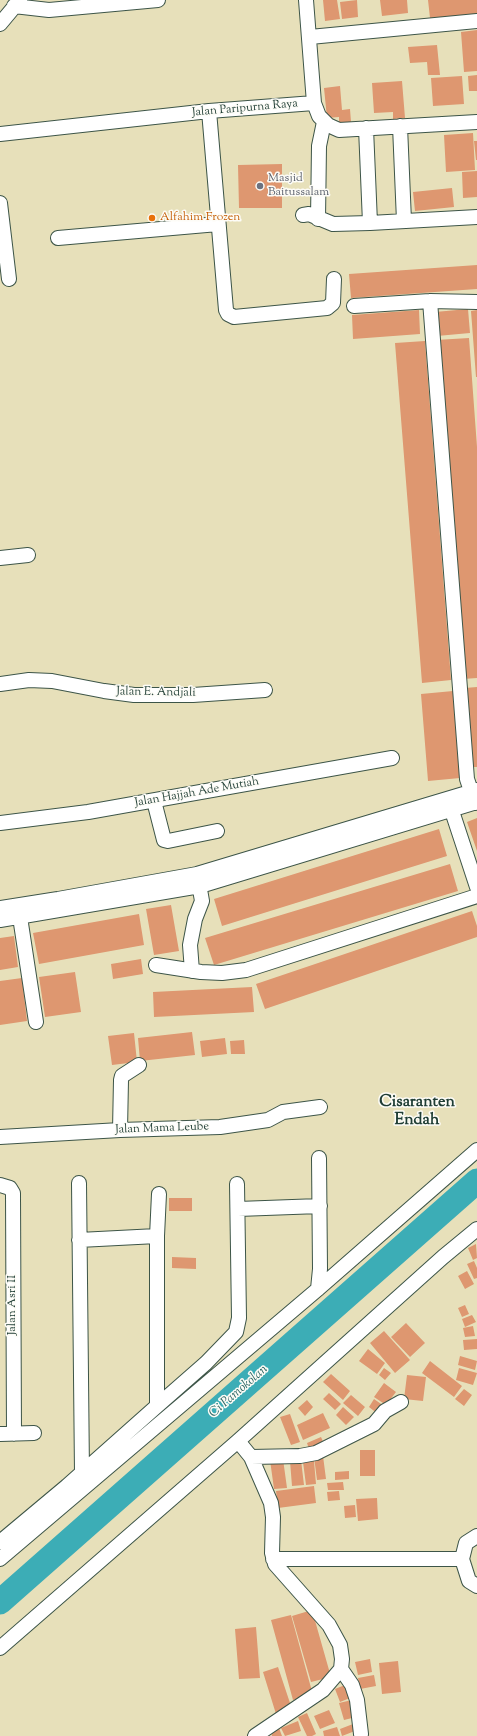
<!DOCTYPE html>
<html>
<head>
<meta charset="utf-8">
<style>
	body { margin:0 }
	canvas { display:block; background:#e7e0ba }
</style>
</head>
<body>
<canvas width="477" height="1736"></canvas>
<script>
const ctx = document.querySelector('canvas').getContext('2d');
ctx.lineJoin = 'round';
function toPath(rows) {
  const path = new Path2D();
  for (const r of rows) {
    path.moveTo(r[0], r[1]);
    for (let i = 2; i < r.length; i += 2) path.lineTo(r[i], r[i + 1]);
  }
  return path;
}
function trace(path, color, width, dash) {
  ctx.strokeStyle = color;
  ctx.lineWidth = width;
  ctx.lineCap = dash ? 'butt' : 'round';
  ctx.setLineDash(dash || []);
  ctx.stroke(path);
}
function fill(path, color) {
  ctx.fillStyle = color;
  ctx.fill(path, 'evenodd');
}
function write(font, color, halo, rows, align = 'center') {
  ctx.font = font + ' "Sorts Mill Goudy",serif';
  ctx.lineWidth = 3;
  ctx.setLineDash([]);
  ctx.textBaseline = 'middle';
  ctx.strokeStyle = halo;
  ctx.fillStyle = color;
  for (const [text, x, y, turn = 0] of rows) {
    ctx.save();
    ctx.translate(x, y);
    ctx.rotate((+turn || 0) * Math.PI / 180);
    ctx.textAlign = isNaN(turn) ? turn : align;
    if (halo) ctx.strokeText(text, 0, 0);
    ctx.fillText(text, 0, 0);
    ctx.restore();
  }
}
trace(toPath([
	[0,1602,477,1181]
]), '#3cadb6', 25);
fill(toPath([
	[323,0,337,0,340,19,325,21],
	[357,0,358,17,342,19,340,2],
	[380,0,407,0,408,13,382,16],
	[428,0,477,0,477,14,430,18],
	[477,30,477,71,464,72,461,32],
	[437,45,440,75,428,75,427,62,410,63,408,47],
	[477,75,477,91,469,91,468,76],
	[462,76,464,104,433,106,431,78],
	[402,81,405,118,393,119,393,112,374,113,372,83],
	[340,86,342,110,350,109,351,122,339,123,339,117,327,118,324,88],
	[473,133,475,170,446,172,444,135],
	[474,141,477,141,477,160,476,160],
	[282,164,282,208,239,208,238,165],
	[477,171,477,197,463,198,462,172],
	[452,188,454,207,415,211,413,192],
	[477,265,477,289,351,298,349,274],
	[468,309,470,333,437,336,435,312],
	[419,310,420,334,353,339,352,315],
	[477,310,477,377,476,377,471,311],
	[469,338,477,447,477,678,463,679,436,340],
	[425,341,451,680,422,683,395,343],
	[477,687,477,767,472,767,465,688],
	[453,691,460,778,428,781,421,694],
	[477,818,477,851,467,822],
	[439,829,447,856,222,926,214,899],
	[450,864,458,891,214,965,205,938],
	[171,905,179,951,154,955,146,909],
	[472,911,477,926,477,937,265,1009,256,984],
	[139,914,144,945,39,964,33,933],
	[14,936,18,967,0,970,0,938],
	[141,959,143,974,113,979,111,964],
	[75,972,81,1012,45,1017,39,977],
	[22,978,27,1021,0,1025,0,981],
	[252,987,254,1012,154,1017,153,992],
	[192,1032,195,1055,140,1061,138,1038],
	[134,1033,137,1062,112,1065,108,1036],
	[225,1038,227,1054,202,1057,200,1041],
	[244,1040,245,1054,231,1054,230,1041],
	[169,1198,192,1198,192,1211,169,1211],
	[476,1244,477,1258,473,1260,468,1248],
	[172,1257,196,1258,196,1269,172,1268],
	[474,1261,477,1268,477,1278,474,1279,467,1264],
	[467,1271,474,1284,465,1289,458,1276],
	[465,1305,469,1314,462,1317,458,1308],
	[472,1315,476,1322,465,1327,462,1319],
	[406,1323,425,1343,410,1357,391,1337],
	[473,1326,475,1336,465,1337,463,1328],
	[384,1331,410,1360,395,1373,370,1343],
	[477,1339,477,1349,464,1350,463,1340],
	[368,1349,385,1363,377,1374,359,1361],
	[460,1356,477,1361,475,1370,458,1365],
	[430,1361,462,1386,454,1397,422,1373],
	[384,1368,391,1373,385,1380,379,1375],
	[459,1368,477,1373,473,1385,456,1380],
	[331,1374,350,1391,343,1400,323,1382],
	[407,1375,426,1377,423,1401,404,1399],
	[384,1383,396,1392,386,1405,374,1397],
	[464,1389,472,1395,464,1406,455,1399],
	[329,1393,341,1404,335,1410,323,1399],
	[351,1395,365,1407,358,1416,343,1403],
	[374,1399,384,1406,378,1414,369,1407],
	[307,1400,313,1407,305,1416,298,1408],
	[343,1407,354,1417,346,1425,336,1415],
	[323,1413,330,1428,303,1440,297,1425],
	[290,1414,300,1442,291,1445,280,1417],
	[321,1437,325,1446,310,1452,307,1443],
	[360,1450,375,1450,375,1476,360,1476],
	[323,1456,326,1479,317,1480,314,1457],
	[283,1459,287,1488,274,1489,270,1460],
	[301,1460,304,1485,292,1486,290,1461],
	[314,1461,316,1484,306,1485,303,1462],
	[349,1471,349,1479,335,1480,335,1472],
	[343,1482,344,1490,328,1490,327,1483],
	[314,1486,316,1503,278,1508,276,1491],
	[339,1491,340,1500,328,1501,327,1492],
	[377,1498,378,1519,358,1521,356,1499],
	[355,1505,356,1517,345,1518,344,1506],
	[312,1610,331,1677,311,1682,292,1616],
	[291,1615,313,1695,293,1700,271,1620],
	[256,1627,260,1678,239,1679,235,1629],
	[370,1659,372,1672,358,1675,355,1662],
	[398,1661,401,1692,382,1694,379,1663],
	[278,1667,292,1709,276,1714,263,1672],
	[374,1675,376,1686,360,1689,358,1678],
	[345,1685,350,1698,340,1702,335,1689],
	[352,1700,356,1717,344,1720,339,1703],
	[329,1710,335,1723,320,1729,314,1716],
	[307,1713,316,1734,312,1736,307,1736,298,1717],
	[298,1721,301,1731,285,1736,281,1728],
	[353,1724,355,1731,342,1736,340,1729],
	[337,1727,340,1736,324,1736,323,1731],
	[279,1728,282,1736,272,1736,271,1731]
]), '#de9770');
const minor = toPath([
	[306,0,314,103,319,116,328,125,339,130,477,122],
	[14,6,49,10,158,0],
	[0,24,20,0],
	[310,37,477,21],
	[209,111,226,310,228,314,234,317,327,308,333,303,334,279],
	[400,126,404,221],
	[0,134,209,111,314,103],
	[0,203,9,279],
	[303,215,309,214,333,224,370,223,366,128],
	[318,219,319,146,324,122],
	[370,223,477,217],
	[58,238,218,224],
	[430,301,467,779,475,803],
	[354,306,430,301,477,302],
	[0,558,28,555],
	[0,684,29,680,52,681,104,691,134,695,193,695,265,690],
	[154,801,164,840,168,841,217,831],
	[449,802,477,887],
	[0,823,88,812,392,758],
	[0,908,58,899,197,874,477,790],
	[20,917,36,1022],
	[0,920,200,886,477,802],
	[156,965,201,972,222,973,246,970,477,896],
	[192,971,190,945,195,919,202,901,198,878],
	[120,1130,121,1080,122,1076,139,1065],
	[0,1137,120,1130,220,1127,268,1120,283,1112,320,1107],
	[79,1183,82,1473,86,1477],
	[0,1185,10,1188,13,1193,14,1434],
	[238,1209,320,1206],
	[79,1240,157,1236],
	[318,1289,320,1269,319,1158],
	[157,1406,157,1236,159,1194],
	[0,1434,34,1433],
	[238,1441,251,1457,271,1503,273,1517,272,1553,275,1564,329,1625,340,1645,342,1659,341,1669,323,1690,255,1736],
	[251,1457,300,1456,316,1453,374,1424,385,1411,401,1402],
	[0,1542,67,1486,157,1406,206,1363,236,1332,239,1318,237,1184],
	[0,1559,318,1289,477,1150],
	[273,1559,462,1559,469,1581,477,1586],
	[462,1559,466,1543,477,1536],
	[0,1648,238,1441,443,1257,477,1229],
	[341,1669,352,1685,357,1700,361,1734]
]);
trace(minor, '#3d5548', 16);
trace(minor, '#fff', 14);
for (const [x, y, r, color] of [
	[260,186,4,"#6b7280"],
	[152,218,4,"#e8710a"]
]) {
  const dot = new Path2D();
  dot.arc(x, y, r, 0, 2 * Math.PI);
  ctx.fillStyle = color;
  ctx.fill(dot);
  trace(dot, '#fdfcf7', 1.5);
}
write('12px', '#1f3d34', '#fdfcf7', [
	["Jalan Paripurna Raya",245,109,-5],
	["Jalan E. Andjali",156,693,1],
	["Jalan Hajjah Ade Mutiah",197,793,-10],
	["Jalan Mama Leube",162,1129,-2],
	["Jalan Asri II",13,1305,-90]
]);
write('12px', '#5b616d', '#fdfcf7', [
	["Masjid",268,179],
	["Baitussalam",268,193]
], 'left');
write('12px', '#c56008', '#fdfcf7', [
	["Alfahim Frozen",160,218]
], 'left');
write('italic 13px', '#296462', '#fdfcf7', [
	["Ci Pamokolan",239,1392,-41]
]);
write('bold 16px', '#1f3d34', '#fdfcf7', [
	["Cisaranten",417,1103],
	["Endah",417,1121]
]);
</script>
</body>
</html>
